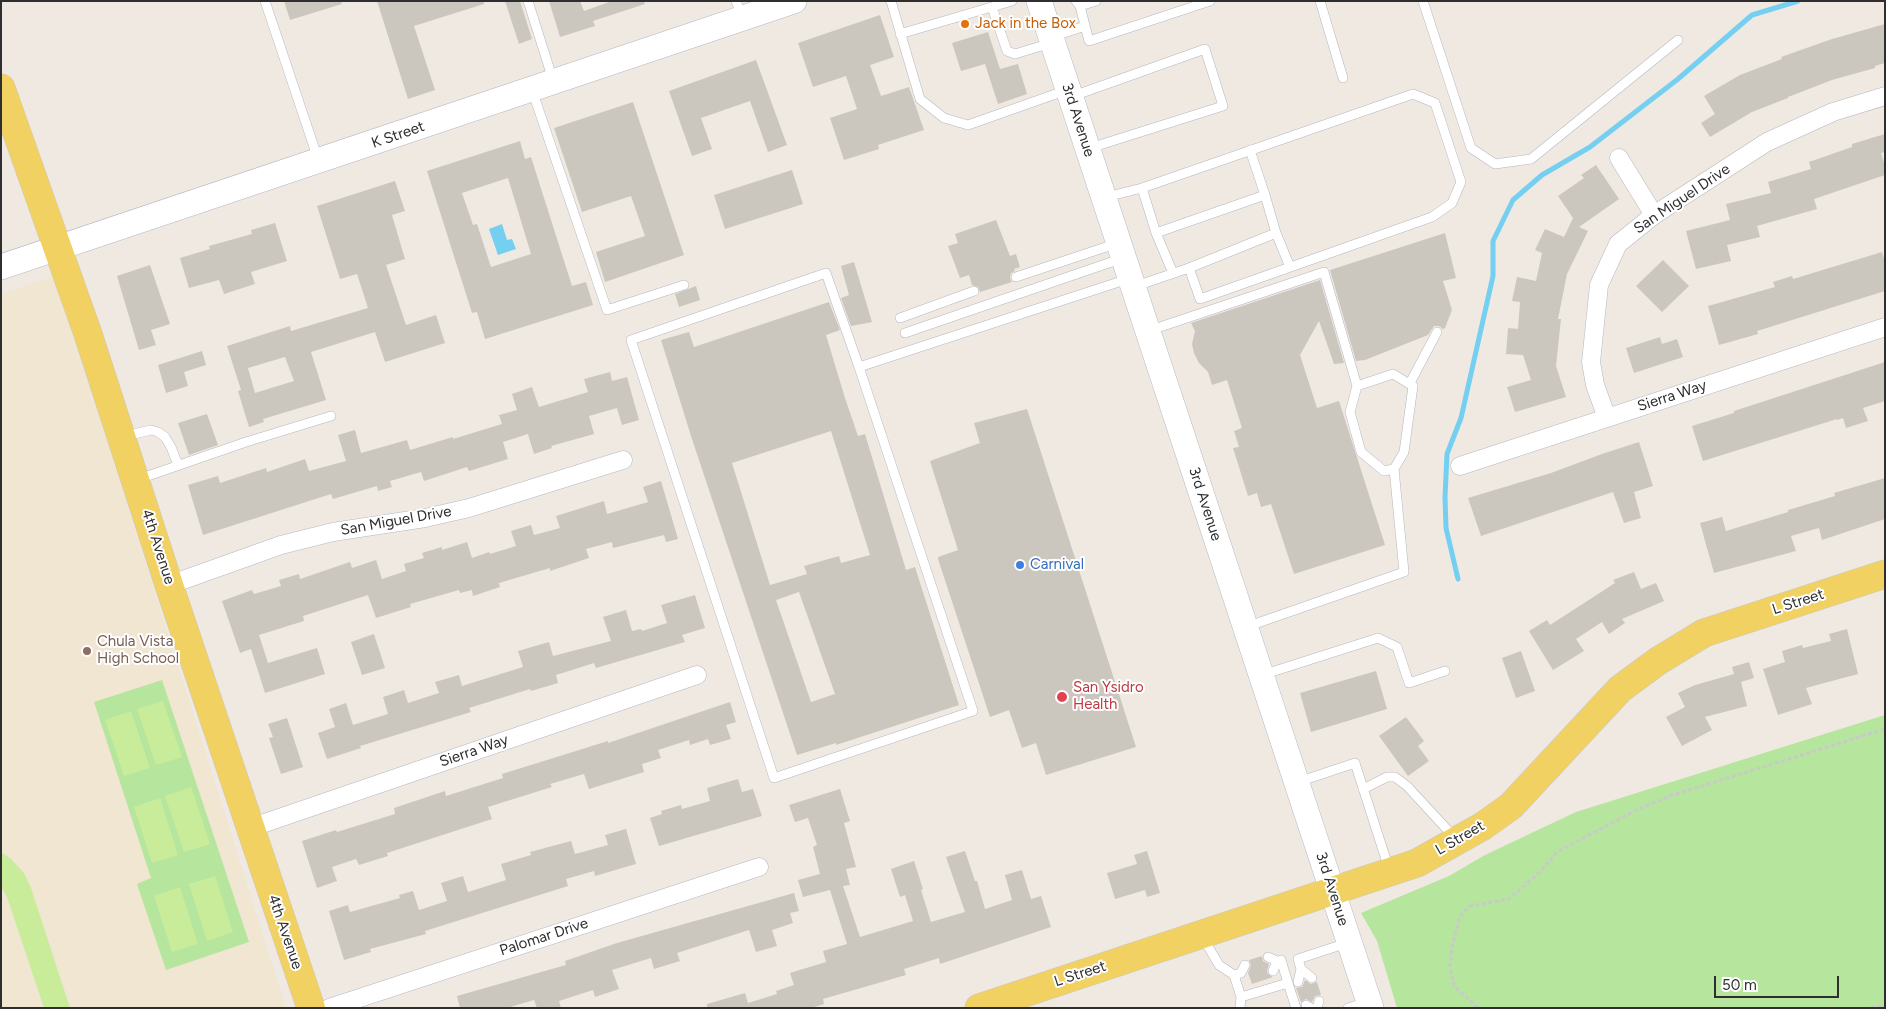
<!DOCTYPE html>
<html>
<head>
<meta charset="utf-8">
<style>
	body { margin:0 }
	#map { position:relative; width:1886px; height:1009px; overflow:hidden; background:#efe9e1; font-family:Figtree,sans-serif }
	canvas { display:block }
	.frame { position:absolute; inset:0; border:2px solid #2e2e2e; pointer-events:none }
	.scale { position:absolute; left:1714px; top:976px; width:125px; height:22px; box-sizing:border-box; border:2px solid #2e2e2e; border-top:0; padding-left:6px; font-size:15px; line-height:18px; white-space:nowrap; color:#2e2e2e; -webkit-text-stroke:4px #fff; paint-order:stroke }
</style>
</head>
<body>
<div id="map">
<canvas width="1886" height="1009"></canvas>
<div class="frame"></div>
<div class="scale">50 m</div>
</div>
<script>
const ctx = document.querySelector('canvas').getContext('2d');
ctx.lineJoin = 'round';
function fill(path, color) {
  ctx.fillStyle = color;
  ctx.fill(path, 'evenodd');
}
function toPath(rows) {
  const path = new Path2D();
  for (const r of rows) {
    path.moveTo(r[0], r[1]);
    for (let i = 2; i < r.length; i += 2) path.lineTo(r[i], r[i + 1]);
  }
  return path;
}
function trace(path, color, width, dash) {
  ctx.strokeStyle = color;
  ctx.lineWidth = width;
  ctx.lineCap = dash ? 'butt' : 'round';
  ctx.setLineDash(dash || []);
  ctx.stroke(path);
}
function write(font, color, halo, rows, align = 'center') {
  ctx.font = font + ' Figtree,sans-serif';
  ctx.lineWidth = 4;
  ctx.setLineDash([]);
  ctx.textBaseline = 'middle';
  ctx.strokeStyle = halo;
  ctx.fillStyle = color;
  for (const [text, x, y, turn = 0] of rows) {
    ctx.save();
    ctx.translate(x, y);
    ctx.rotate((+turn || 0) * Math.PI / 180);
    ctx.textAlign = isNaN(turn) ? turn : align;
    if (halo) ctx.strokeText(text, 0, 0);
    ctx.fillText(text, 0, 0);
    ctx.restore();
  }
}
fill(toPath([
	[55,276,286,1008,1,1008,1,294]
]), '#f0e6d1');
fill(toPath([
	[162,680,249,942,166,970,137,884,151,878,94,702],
	[1885,715,1885,1008,1397,1008,1377,941,1361,913,1449,876,1485,855,1576,812]
]), '#b6e59e');
fill(toPath([
	[163,701,182,757,156,765,137,709],
	[131,711,150,768,124,776,105,720],
	[191,787,210,844,184,852,165,796],
	[160,798,178,855,152,863,134,807],
	[1,852,11,859,24,873,31,888,70,1008,44,1008,7,897,1,886],
	[215,876,233,932,207,941,189,884],
	[180,887,198,944,172,952,154,896]
]), '#c9ec9a');
fill(toPath([
	[502,224,507,240,512,239,516,249,498,255,489,229]
]), '#75cff0');
trace(toPath([
	[1458,579,1446,528,1445,497,1447,454,1461,418,1493,276,1493,241,1513,200,1542,175,1590,147,1678,79,1752,15,1798,1]
]), '#75cff0', 5);
fill(toPath([
	[284,1,341,1,342,4,290,20],
	[377,1,484,1,484,4,414,26,435,90,408,99],
	[505,1,520,1,532,39,519,44],
	[549,1,580,1,584,11,612,1,644,1,645,4,593,21,595,26,560,37],
	[880,15,894,57,870,65,881,96,909,87,924,130,878,145,879,149,844,160,830,118,857,109,846,76,813,87,798,43],
	[1885,24,1885,63,1875,66,1875,68,1832,80,1788,97,1788,98,1752,112,1710,137,1701,123,1715,114,1704,96,1740,75,1782,59,1781,57,1832,39],
	[988,32,1000,69,1018,64,1027,94,998,104,985,64,961,71,952,43],
	[756,60,787,145,768,152,750,101,701,118,712,149,692,156,669,91],
	[633,102,684,255,605,282,596,252,645,236,631,196,582,212,554,128],
	[1885,134,1885,152,1881,153,1885,166,1885,175,1814,199,1817,209,1757,226,1760,237,1727,245,1731,261,1696,269,1686,231,1730,220,1726,204,1771,193,1768,182,1811,169,1809,162,1852,147,1852,144],
	[520,141,525,159,531,157,572,286,586,282,593,305,485,339,477,312,472,313,427,171],
	[508,178,531,254,491,267,477,224,473,225,462,193],
	[1596,165,1619,199,1579,227,1588,231,1567,274,1558,319,1561,319,1556,366,1566,397,1515,412,1507,387,1531,380,1523,355,1506,354,1508,328,1518,329,1520,302,1512,301,1517,277,1536,281,1542,253,1535,250,1545,229,1564,237,1573,218,1558,196,1584,178,1581,175],
	[792,170,803,204,725,229,714,195],
	[395,181,405,211,392,215,405,259,386,265,406,325,436,315,445,343,385,362,375,332,311,352,326,400,263,419,264,422,249,427,238,391,241,390,227,346,290,326,291,331,368,308,357,274,340,279,317,206],
	[285,357,294,381,255,393,248,368],
	[996,220,1010,256,1016,254,1020,267,1014,269,1015,271,1011,273,1010,278,1012,282,980,292,978,287,972,285,969,275,960,278,948,246,958,243,955,234],
	[275,223,287,261,251,272,255,284,224,294,219,280,189,288,180,258,210,249,209,246,252,234,251,230],
	[1445,233,1456,278,1443,281,1452,310,1445,328,1443,329,1439,326,1434,326,1428,335,1365,360,1356,361,1330,270],
	[1882,252,1885,262,1885,291,1757,331,1758,334,1719,345,1708,306,1775,287,1773,282,1792,276,1793,279],
	[1663,260,1689,286,1662,312,1636,286],
	[854,262,872,322,851,326,841,298,849,295,841,266],
	[150,265,170,324,151,330,156,345,139,350,117,276],
	[1320,280,1344,363,1334,364,1319,321,1300,355,1317,408,1339,401,1385,545,1294,574,1271,504,1261,507,1257,493,1248,496,1233,448,1239,447,1234,431,1242,428,1227,380,1212,385,1208,372,1199,363,1194,353,1192,344,1195,331,1191,323],
	[696,286,700,300,679,307,675,294],
	[829,302,840,330,826,335,845,398,858,436,865,434,906,570,915,567,959,705,836,745,836,743,797,755,692,439,661,340,689,332,694,347],
	[831,431,870,555,841,563,839,556,804,566,807,574,770,585,732,463],
	[799,592,835,694,811,702,776,600],
	[1660,337,1662,344,1677,339,1683,357,1634,373,1626,348],
	[202,351,206,365,184,372,188,386,166,393,158,365],
	[1885,362,1885,401,1863,408,1868,421,1846,428,1843,418,1837,420,1837,419,1703,461,1692,426,1734,413,1734,411],
	[610,372,612,381,627,377,639,420,622,425,617,408,589,416,594,434,551,446,552,448,534,454,528,434,503,442,508,459,469,471,467,467,424,481,421,472,390,481,392,487,378,491,377,486,333,499,331,494,203,535,188,485,218,476,220,483,266,468,267,472,305,459,309,471,346,461,338,435,355,430,361,453,407,440,410,450,453,437,453,439,502,424,499,415,517,410,512,394,532,387,539,407,588,392,584,379],
	[1027,409,1136,747,1046,775,1036,743,1022,748,1009,710,990,717,938,559,938,557,958,550,930,461,980,443,974,423],
	[207,414,218,445,189,455,178,423],
	[1639,442,1653,486,1634,492,1641,518,1624,523,1613,492,1481,536,1468,498,1551,473,1602,454],
	[1885,478,1885,519,1822,540,1819,528,1791,536,1796,551,1714,573,1700,523,1722,517,1726,531,1788,512,1788,510,1835,496,1834,493],
	[661,481,678,539,666,542,664,535,613,548,612,542,586,549,589,558,550,571,550,568,499,583,500,587,473,596,472,590,460,593,459,590,410,604,411,607,376,618,368,595,303,616,304,621,259,635,268,663,317,648,325,674,265,693,251,649,240,653,222,601,252,590,254,594,281,586,279,580,299,574,300,579,350,562,352,568,376,560,382,579,406,571,404,564,424,558,422,553,442,547,442,550,467,542,472,558,489,552,490,554,516,546,511,531,531,525,534,535,560,528,556,516,604,501,607,514,648,502,643,487],
	[1634,572,1641,589,1656,583,1664,601,1622,619,1625,623,1609,634,1602,622,1576,639,1584,651,1553,670,1529,631,1547,620,1550,625,1615,583,1613,580],
	[695,595,705,628,682,635,685,642,596,668,594,663,556,675,558,683,531,691,530,689,469,708,471,712,360,746,361,748,327,759,318,733,335,727,329,709,346,703,353,725,388,714,383,697,404,690,408,703,439,693,435,682,459,675,462,686,523,667,518,651,549,642,553,656,611,641,603,617,626,610,632,631,641,629,642,631,667,623,661,605],
	[1847,629,1858,674,1806,688,1812,704,1778,715,1763,669,1785,662,1782,651,1802,645,1803,648,1831,641,1829,634],
	[374,634,385,668,362,675,351,642],
	[1521,651,1535,691,1516,698,1502,658],
	[1749,662,1754,678,1741,682,1747,706,1705,717,1712,730,1682,746,1666,717,1685,707,1678,693,1695,685,1734,674,1732,667],
	[1376,671,1387,709,1311,732,1300,693],
	[730,702,736,722,726,725,731,739,710,745,708,739,690,745,689,740,658,750,661,758,642,764,644,772,589,789,584,774,550,784,552,787,488,807,492,819,387,853,388,856,359,865,356,859,332,867,337,881,317,888,302,841,336,830,337,832,395,814,394,808,445,791,446,796,503,778,502,774,608,741,608,743],
	[1406,717,1424,741,1418,746,1429,761,1408,776,1379,736],
	[287,718,303,767,281,774,269,738,273,737,268,724],
	[738,779,742,792,753,789,762,816,659,846,650,818,662,814,661,811,681,805,682,809,710,801,707,788],
	[840,789,850,821,844,823,856,867,846,869,850,885,843,886,860,937,913,921,905,895,900,897,891,869,914,861,923,889,921,890,931,922,965,912,946,857,965,851,975,881,977,881,985,909,1012,900,1005,875,1022,870,1031,899,1041,896,1051,927,940,964,939,958,904,969,906,975,823,999,824,1004,811,1008,707,1008,707,1004,745,993,748,1003,777,994,776,991,794,985,790,973,826,962,823,951,847,944,830,890,803,897,798,880,820,874,813,847,817,845,808,818,795,822,789,805],
	[626,829,636,864,595,876,594,871,566,879,568,886,425,931,426,934,370,949,371,952,344,960,329,911,348,905,350,912,400,898,399,895,413,891,419,910,447,901,441,883,463,876,468,892,506,880,501,864,531,855,530,852,571,841,575,854,608,845,605,835],
	[1147,851,1160,893,1147,897,1145,890,1115,899,1107,873,1137,864,1134,855],
	[794,893,799,911,790,913,793,923,772,930,777,946,756,952,749,930,677,953,680,961,654,969,651,958,612,970,619,989,595,997,593,990,559,1001,561,1008,537,1008,534,1000,507,1008,460,1008,457,996,566,965,565,961,617,943],
	[1262,956,1263,961,1269,964,1267,971,1268,974,1273,977,1252,984,1248,973,1251,965,1249,960],
	[1305,980,1311,984,1317,982,1321,995,1315,996,1312,1002,1306,999,1301,1002,1296,988,1302,987]
]), '#cbc7bf');
const lane = toPath([
	[265,1,318,159],
	[528,1,553,80],
	[736,1,742,16],
	[891,1,920,99,944,118,968,125,1067,90],
	[1076,1,1080,6,1089,41,1210,1],
	[1320,1,1343,78],
	[1423,1,1471,148,1495,164,1531,159,1678,40],
	[1080,6,1096,1],
	[992,7,1007,51,1015,54,1051,43],
	[900,34,1012,1],
	[1052,37,1085,26],
	[532,90,607,310,684,285],
	[1073,96,1205,49,1223,106,1090,148],
	[1106,197,1142,188],
	[1156,233,1142,188,1413,94,1435,103,1461,182,1452,203,1432,217,1200,299,1189,268],
	[1276,233,1290,267],
	[1173,273,1156,233,1265,195,1250,150],
	[1016,277,1118,243],
	[1133,287,1189,268,1276,233,1265,195],
	[900,318,974,291],
	[1148,331,1324,272,1357,386],
	[905,333,1123,258],
	[859,367,973,711,774,778,631,340,826,273,859,367,1128,279],
	[1410,383,1437,332],
	[125,436,151,430,158,432,165,437,171,447,178,465],
	[139,479,246,442,331,416],
	[1246,627,1404,572,1394,469,1404,452,1413,386,1393,374,1357,386,1350,412,1361,452,1384,471,1394,469],
	[1262,675,1378,638,1397,647,1409,683,1445,671],
	[1298,782,1355,763,1389,869],
	[1363,789,1387,777,1395,777,1407,786,1455,838],
	[1202,936,1219,965,1234,975,1241,973,1245,965],
	[1268,957,1277,961,1273,971],
	[1281,960,1288,983],
	[1234,975,1241,997,1240,1008],
	[1312,978,1301,969,1298,959,1347,943],
	[1298,982,1301,969],
	[1241,997,1288,983,1296,1008],
	[1306,1005,1311,1008],
	[1317,1008,1319,1001],
	[1348,1008,1367,1002]
]);
const street = toPath([
	[1619,158,1654,215],
	[1607,418,1595,385,1591,362,1599,285,1618,244,1654,215,1767,142,1833,112,1885,96],
	[1460,466,1885,327],
	[169,585,281,545,333,532,425,518,469,508,623,460],
	[250,828,697,675],
	[329,1008,759,867]
]);
const secondary = toPath([
	[1039,1,1371,1008],
	[1,267,794,1]
]);
const primary = toPath([
	[1,88,88,334,169,585,311,1008],
	[979,1008,1417,863,1483,826,1511,806,1620,689,1658,661,1704,633,1885,574]
]);
trace(lane, '#b4b7c1', 10);
trace(street, '#b4b7c1', 19);
trace(secondary, '#b4b7c1', 26);
trace(primary, '#c9c9c9', 29);
trace(toPath([
	[1478,1008,1454,986,1450,967,1452,947,1460,916,1470,906,1509,899,1540,872,1557,852,1638,809,1673,795,1885,729],
	[1871,1008,1885,1005]
]), '#c9c9c9', 3, [4, 2.5]);
trace(lane, '#fff', 9);
trace(street, '#fff', 18);
trace(secondary, '#fff', 25);
trace(primary, '#f2d163', 28);
for (const [x, y, r, color] of [
	[965,24,5,"#e8710a"],
	[1020,565,5,"#3f7fe0"],
	[87,651,5,"#8d6e63"],
	[1062,697,6,"#e0444e"]
]) {
  const dot = new Path2D();
  dot.arc(x, y, r, 0, 2 * Math.PI);
  ctx.fillStyle = color;
  ctx.fill(dot);
  trace(dot, '#fff', 2);
}
write('15px', '#c56008', '#fff', [
	["Jack in the Box",975,24]
], 'left');
write('15px', '#2e2e2e', '#fff', [
	["3rd Avenue",1078,120,72],
	["K Street",398,135,-19],
	["San Miguel Drive",1682,199,-34],
	["Sierra Way",1672,396,-18],
	["3rd Avenue",1205,504,72],
	["San Miguel Drive",396,521,-10],
	["4th Avenue",158,547,72],
	["L Street",1798,602,-18],
	["Sierra Way",474,751,-19],
	["L Street",1460,838,-30],
	["3rd Avenue",1332,889,72],
	["4th Avenue",285,932,71],
	["Palomar Drive",544,937,-18],
	["L Street",1080,974,-18]
]);
write('15px', '#366cbe', '#fff', [
	["Carnival",1030,565]
], 'left');
write('15px', '#785e54', '#fff', [
	["Chula Vista",97,642],
	["High School",97,659]
], 'left');
write('15px', '#be3a42', '#fff', [
	["San Ysidro",1073,688],
	["Health",1073,705]
], 'left');
</script>
</body>
</html>
